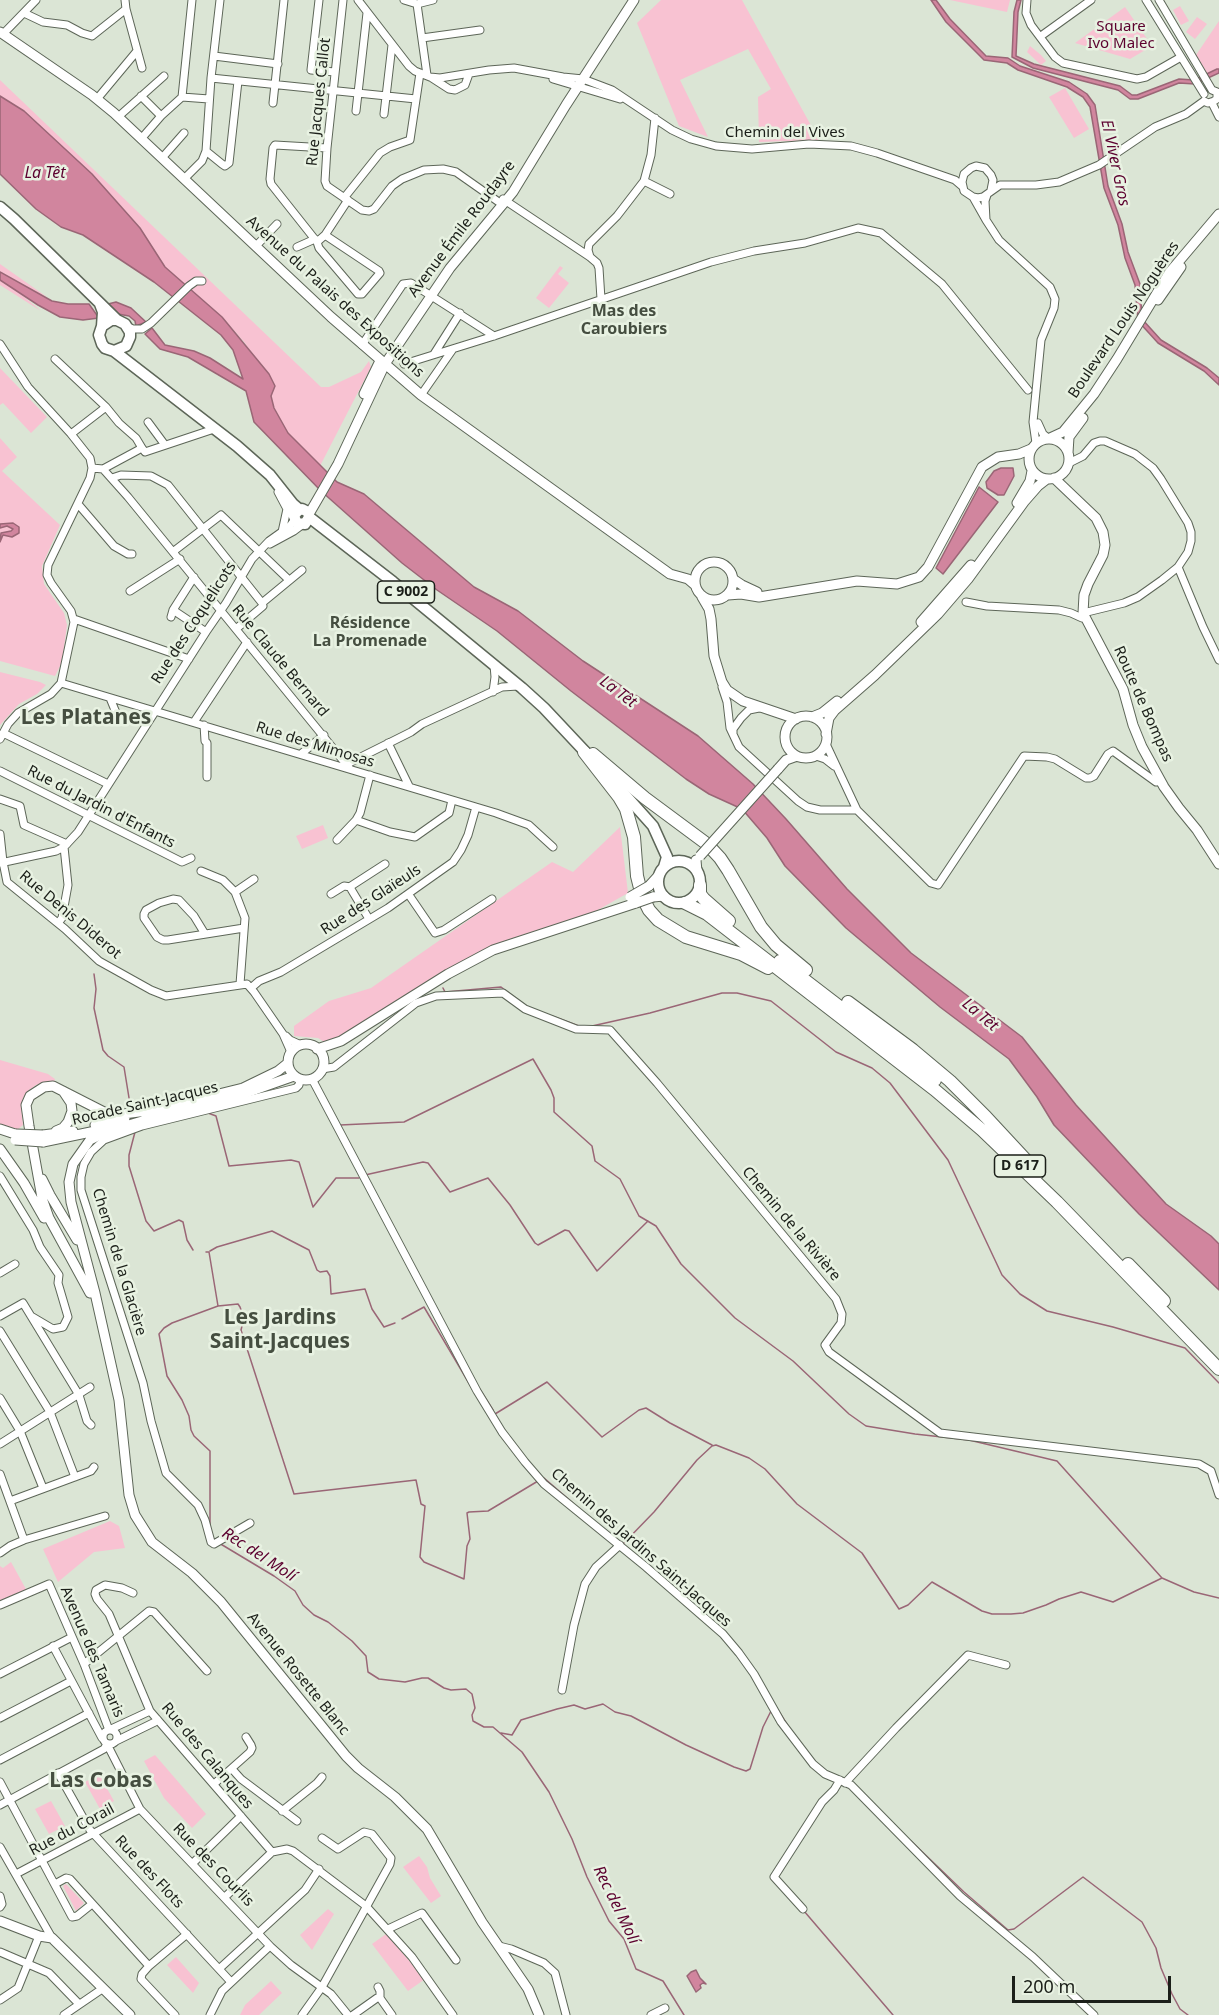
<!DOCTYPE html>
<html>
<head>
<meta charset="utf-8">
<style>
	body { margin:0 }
	#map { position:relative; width:1219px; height:2015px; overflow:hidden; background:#dbe5d5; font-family:"Noto Sans",sans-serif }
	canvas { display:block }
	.scale { position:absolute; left:1012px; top:1976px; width:159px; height:27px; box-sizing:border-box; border:3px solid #1b1f19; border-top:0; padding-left:8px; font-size:18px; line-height:21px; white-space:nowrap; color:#1b1f19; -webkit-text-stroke:4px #e8f2e2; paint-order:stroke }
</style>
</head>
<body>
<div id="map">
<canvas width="1219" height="2015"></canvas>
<div class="scale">200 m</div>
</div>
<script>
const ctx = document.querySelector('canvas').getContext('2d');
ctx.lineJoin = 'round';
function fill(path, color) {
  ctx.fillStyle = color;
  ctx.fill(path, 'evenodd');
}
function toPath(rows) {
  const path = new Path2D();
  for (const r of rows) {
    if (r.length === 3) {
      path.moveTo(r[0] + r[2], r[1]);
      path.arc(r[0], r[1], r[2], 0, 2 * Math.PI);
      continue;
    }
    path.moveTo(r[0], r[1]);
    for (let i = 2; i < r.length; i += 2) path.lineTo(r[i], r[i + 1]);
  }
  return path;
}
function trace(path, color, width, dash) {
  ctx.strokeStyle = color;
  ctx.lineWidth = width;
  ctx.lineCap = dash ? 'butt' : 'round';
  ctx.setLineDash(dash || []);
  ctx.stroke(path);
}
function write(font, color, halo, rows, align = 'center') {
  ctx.font = font + ' "Noto Sans",sans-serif';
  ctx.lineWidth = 5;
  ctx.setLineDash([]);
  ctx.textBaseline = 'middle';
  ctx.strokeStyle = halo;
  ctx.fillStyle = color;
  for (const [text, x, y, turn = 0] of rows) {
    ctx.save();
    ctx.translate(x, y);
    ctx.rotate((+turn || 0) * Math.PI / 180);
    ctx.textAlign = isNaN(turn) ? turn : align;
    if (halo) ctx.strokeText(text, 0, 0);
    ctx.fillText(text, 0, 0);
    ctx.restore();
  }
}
fill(toPath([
	[661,0,742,0,819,140,759,142,758,97,771,89,748,49,680,80,708,137,679,126,637,23],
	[950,0,1010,0,1007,12],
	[1180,6,1189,21,1181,25,1173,10],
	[1125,7,1152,46,1130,59,1075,43],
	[1197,17,1207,24,1195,39,1186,32],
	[1219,21,1219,69,1207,74,1196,55],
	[1030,46,1041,55,1046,61,1041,65,1027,52],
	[0,80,321,387,329,387,361,372,369,361,371,367,320,466,288,433,274,408,271,396,273,391,245,343,222,317,165,267,140,228,92,174,24,111,0,96],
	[1065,88,1089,129,1074,138,1049,97],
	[0,264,47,297,20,285,0,272],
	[560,266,563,268,558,274,569,283,549,308,536,298],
	[0,280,16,290,41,311,0,285],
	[0,368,47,417,31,433,3,403,0,405],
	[0,438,17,457,2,471,60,525,42,566,44,584,64,613,67,625,62,662,55,676,0,661],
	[0,672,40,682,46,685,37,694,19,704,0,725],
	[323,825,328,838,302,849,296,836],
	[620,827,628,893,596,911,507,940,478,952,333,1042,326,1043,318,1038,294,1036,294,1026,329,1001,371,988,552,862,573,872],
	[0,1060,48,1074,55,1079,54,1082,45,1082,36,1085,28,1091,23,1098,21,1107,23,1125,17,1130,0,1126],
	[110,1521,119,1526,125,1548,94,1552,58,1582,43,1549],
	[11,1562,27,1591,0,1602,0,1566,3,1568],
	[155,1755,206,1814,192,1828,164,1798,144,1761],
	[99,1774,114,1801,100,1809,85,1782],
	[51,1801,65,1826,49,1834,35,1809],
	[419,1856,427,1867,430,1878,441,1896,431,1903,403,1867],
	[66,1884,84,1903,76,1911,63,1886],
	[328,1909,334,1914,312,1950,300,1935],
	[386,1934,425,1979,408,1991,372,1944],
	[176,1957,199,1983,193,1993,167,1965],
	[271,1981,282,1993,259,2015,240,2015,245,2005]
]), '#f8c2d2');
const water = toPath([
	[931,0,936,0,950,19,986,56,1008,58,1020,66,1069,82,1087,94,1095,105,1108,186,1122,224,1128,252,1140,284,1142,319,1161,340,1207,368,1219,378,1219,385,1204,371,1158,343,1138,321,1135,285,1125,258,1118,225,1104,188,1090,107,1083,97,1067,87,1018,70,1007,63,984,60,946,22,931,0],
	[1017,0,1021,0,1018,12,1016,56,1034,64,1120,86,1132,95,1137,95,1179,79,1194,80,1217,69,1219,69,1219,73,1195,84,1179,83,1138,99,1130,99,1118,90,1033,68,1012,57,1014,12,1017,0],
	[0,96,24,111,92,174,140,228,165,267,222,317,269,374,275,386,271,396,274,408,288,433,337,482,364,494,474,587,518,611,583,661,698,736,753,784,786,819,847,889,911,953,1022,1037,1076,1105,1166,1204,1211,1236,1219,1244,1219,1290,1139,1214,1054,1125,1037,1097,1009,1059,940,1007,846,928,785,866,767,838,742,809,709,794,686,779,571,691,497,631,437,590,402,563,321,491,254,422,246,391,188,357,160,349,145,334,152,328,165,345,194,351,210,358,243,379,233,350,221,335,154,282,83,235,61,227,36,209,0,174,0,96],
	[0,272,52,301,68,304,89,304,99,318,83,320,60,317,38,305,0,280,0,272],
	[116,302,131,308,146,322,136,326,135,321,129,316,118,314,108,304,116,302],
	[1001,468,1013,468,1014,476,1004,495,998,495,987,488,986,482,994,471,1001,468],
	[979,487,998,502,943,574,936,568,979,487],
	[13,523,19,527,19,533,12,537,3,535,0,542,1,533,11,531,13,529,7,526,0,528,0,524,13,523],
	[696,1970,700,1978,706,1984,703,1983,700,1985,701,1988,696,1992,687,1976,691,1972,696,1970]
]);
fill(water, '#d1859e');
trace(water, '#9a6676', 1.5);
trace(toPath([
	[94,974,96,989,94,1008,103,1050,108,1056,124,1067,130,1104],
	[443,988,445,992,501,987,528,1007],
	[552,1016,579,1026],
	[592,1026,650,1013,722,993,737,993,771,1001,836,1052,872,1068,890,1083,948,1160,1002,1275,1020,1294,1047,1311,1113,1327,1185,1348,1219,1383],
	[208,1113,216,1116,229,1166,291,1160,299,1162,313,1207,336,1178,359,1178],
	[340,1125,404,1122,533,1059,551,1090,554,1098,554,1112,592,1146,595,1161,620,1179,639,1216,656,1226,681,1264,735,1318,793,1361,849,1414,866,1426,915,1434,969,1440,1057,1461,1162,1578,1194,1592,1219,1598],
	[135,1132,129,1155,129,1166,146,1221,154,1231,179,1220,183,1222,187,1240,193,1250],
	[365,1175,423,1162,428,1163,450,1192,488,1178,510,1205,535,1243,538,1245,565,1230,569,1231,597,1271,648,1221],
	[210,1251,217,1247,272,1231,309,1250,317,1270,320,1272,327,1271,330,1276,331,1294,365,1289,372,1309,384,1327,395,1323],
	[206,1252,209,1252,218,1306,172,1323,164,1328,159,1334,167,1376,182,1400,189,1416,191,1430,194,1436,210,1451,210,1525],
	[218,1306,238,1304,240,1307,244,1318,241,1330,294,1494,416,1480,421,1504,425,1506,420,1557,424,1562,464,1579,467,1546,470,1539,467,1513,469,1512,488,1511,538,1481],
	[402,1319,424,1307,473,1390],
	[479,1388,493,1410],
	[495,1414,547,1382,602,1437,639,1410,646,1408,670,1423,712,1445],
	[542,1479,544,1478,573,1503],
	[219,1543,274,1576,295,1591,303,1605,314,1615,328,1622,352,1641,366,1656,368,1672,379,1679,405,1682,422,1678,428,1678,444,1688,451,1690,466,1689,472,1694,475,1708,472,1715,473,1721,484,1727,493,1727,522,1752,549,1792,572,1839,587,1877,609,1921,624,1939,636,1969,663,1981,684,2015],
	[623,1544,654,1512,697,1460,712,1446,716,1445,749,1458,765,1469,797,1504,862,1553,899,1609,908,1605,932,1582,982,1611,992,1614,1011,1614,1023,1613,1046,1605,1059,1599,1081,1592,1113,1602,1162,1578],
	[778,1710,790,1729],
	[501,1733,512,1735,521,1720,557,1709,574,1705,585,1709,603,1704,615,1712,631,1716,686,1745,734,1767,746,1771,750,1769,763,1727,771,1711],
	[911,1841,964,1892,1008,1930,1014,1929,1083,1877,1142,1922,1156,1948,1161,1968,1172,1994,1180,2009,1188,2015],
	[804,1911,893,2015]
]), '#9a6676', 1.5);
const street = toPath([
	[125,0,126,9,142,68],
	[319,0,311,70,335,72],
	[343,0,327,148,325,181,327,186,362,210,369,211,374,209,392,186,402,179,424,170,443,169,456,172,503,205],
	[358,0,409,66,415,71,430,77,440,78,489,70,514,68,563,77,583,79,612,90,672,130,691,139,716,146,752,149,809,144,851,146,877,153,955,180,962,186],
	[404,0,417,4,433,0],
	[1027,0,1026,13,1031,25,1055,57,1063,63,1137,79,1146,77,1181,57],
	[1146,0,1204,94],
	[1159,0,1212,90,1217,92,1217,99,1214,101,1208,103,1204,101],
	[417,4,427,75],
	[24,13,43,22,67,25,82,33,92,36,126,9],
	[3,34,36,0],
	[1041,36,1091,0],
	[422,38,480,30],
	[214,56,278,64],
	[211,78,416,99],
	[432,78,449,89,455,90,465,85,469,74],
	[553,79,620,99],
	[141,96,161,116],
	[182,97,209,99],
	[97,99,137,51],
	[273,103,284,0],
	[1212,103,1219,117],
	[356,111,367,13],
	[384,114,392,45],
	[118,117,164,76],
	[141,139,161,116,182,97,192,0],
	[327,148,275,145,273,148,270,179,271,184,317,242,325,235,348,200],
	[206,151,222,164,225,166,229,163,238,81],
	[162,158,184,133],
	[184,179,202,161,206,151,211,78,220,0],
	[644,181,670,194],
	[991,190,993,180,991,175,985,168,976,166,971,168,964,174,962,182,964,191,973,197,978,198,983,197,1000,185,1036,185,1059,182,1099,165,1155,127,1186,114,1204,101],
	[973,197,986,220,985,201,987,195],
	[344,198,380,153,390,147,410,140,420,73],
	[503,199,590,257,597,263,599,268,601,299],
	[986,220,999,240,1050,287,1055,299,1054,308,1041,340,1033,422,1036,443],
	[317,242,319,248,358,294,362,294,380,273,379,271,325,235],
	[256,246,277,224],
	[297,247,315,239],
	[590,257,588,250,589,244,617,216,644,181,651,155,655,118],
	[128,327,133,329,142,329,151,323,189,286,196,281,202,281],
	[0,344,28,387,71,434,90,458,92,468,90,478,48,565,47,575,51,583,71,611,74,622,61,683,51,694,18,713,8,724,0,739],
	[362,345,403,284,411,283,494,336],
	[434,354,460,313],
	[55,359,106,407,119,423,136,438,142,448],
	[404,364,494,336,711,262,754,251,805,243,858,228,881,233,942,284,1028,390],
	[421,395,453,349],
	[148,422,165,445],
	[1038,423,1043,434,1048,438],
	[71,434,106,407],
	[142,448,145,452,214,429],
	[1069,463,1083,456,1094,443,1100,441,1105,441,1135,454,1153,468,1161,479,1188,523,1191,532,1191,541,1188,552,1178,567,1162,580,1138,597,1124,603,1083,613],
	[92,468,103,469,128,497,350,769],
	[103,469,142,448],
	[112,478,121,475,151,476,168,485,262,603],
	[278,492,287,509,282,532],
	[78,504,114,546,128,554,132,554],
	[270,544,294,531,302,525],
	[174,551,221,515,289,580],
	[1178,567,1203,627,1219,660],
	[130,591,180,559],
	[966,602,987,606,1059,610,1071,613,1082,618,1085,617],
	[173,610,206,632],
	[171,617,173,610,194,577],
	[74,619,189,659],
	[236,629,263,606,262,603,302,570],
	[61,683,496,813,529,825,553,847],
	[722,687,727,702,730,728,739,747,798,801,807,807,820,810,857,810],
	[493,692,495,677,494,665],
	[110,698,119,720],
	[194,722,247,642],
	[204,725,205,741,207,743,207,777],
	[3,733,108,784],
	[733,733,733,729,741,718,749,710,759,708],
	[388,743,409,786],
	[826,744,857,810,931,883,938,885,1024,756,1047,757,1055,759,1086,778,1090,778,1094,776,1108,754,1113,751,1156,782,1161,781],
	[301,754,324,735],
	[816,756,825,759,834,766],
	[347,764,411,732,422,724,502,687,518,686],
	[0,771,182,862,191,858],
	[0,799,20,806,24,825,67,844],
	[356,820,390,832,415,837,449,813,452,800],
	[0,834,3,862,7,882,65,929,99,961,151,990,166,996,247,984,254,992,283,1034,291,1052],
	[337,840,356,820,360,813,370,775],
	[0,863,56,851,64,847,78,832,206,632,226,603,252,559,269,541,290,526,295,519],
	[201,871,223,880,235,892,245,918,240,984],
	[235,892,254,879],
	[331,894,344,886,351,887],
	[409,895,435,933,444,930,492,899],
	[369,919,351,889,351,886,385,864],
	[58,923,62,918,68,885,64,847],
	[205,934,194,916,179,900,173,899,159,903,146,910,144,914,144,918,157,937,163,940,168,940,244,928],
	[251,988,259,981,281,972,388,908,453,862,461,850,468,835,476,807],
	[286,1036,290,1040,301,1045],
	[322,1069,334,1067,416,1003,436,996,503,993,525,1009,576,1029,610,1030,657,1083,836,1299,842,1314,841,1323,825,1345,829,1352,940,1433,1199,1464,1211,1471,1219,1495],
	[312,1079,477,1391,502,1432,525,1462,544,1484,646,1567,723,1634,739,1653,754,1674,781,1722,813,1764,825,1774,851,1785,960,1896,1033,1957,1094,2015],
	[0,1176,33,1230,40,1247,59,1275,58,1283,68,1317,63,1327,53,1329,31,1316],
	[0,1273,15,1264],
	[0,1316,23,1303,79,1395,87,1421,91,1425],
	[0,1331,50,1412,75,1477],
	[0,1398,20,1431,43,1488],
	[0,1444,90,1387],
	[0,1474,24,1540],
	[10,1501,91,1471,94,1467],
	[250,1523,214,1544,211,1542,205,1520,198,1505,166,1473,151,1421,143,1383,81,1190,81,1177,84,1164,91,1152,104,1140,142,1126,296,1088,299,1085,300,1079],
	[0,1553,10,1546,24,1540,105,1516],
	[133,1593,122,1588,105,1585,96,1590,95,1594,97,1599,109,1614,150,1711,272,1852],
	[0,1605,49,1584,84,1664,109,1730,150,1711],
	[53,1646,102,1738],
	[84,1664,149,1611,154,1612,207,1671],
	[0,1674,72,1637],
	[562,1690,574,1625,585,1584,596,1567,620,1545],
	[0,1718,71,1681],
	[110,1737,7],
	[116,1741,155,1722,157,1719],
	[0,1760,89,1713],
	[232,1769,241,1779,297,1821],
	[58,1773,90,1830,231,1982],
	[0,1782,72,1917,77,1916,92,1904],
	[845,1783,896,1728,968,1655,1006,1665],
	[214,1784,250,1752,252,1748,251,1745,246,1737],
	[0,1805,104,1749,107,1744,140,1809,270,1946,291,1965,331,1994,348,2015],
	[282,1811,317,1783,322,1777],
	[0,1847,52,1938],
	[193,1863,241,1816],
	[16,1874,140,1809],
	[55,1884,66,1878,70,1879,149,1966],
	[0,1896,2,1904,0,1907],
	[225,1897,272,1852,287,1849,293,1851,366,1906,412,1957,453,2015],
	[803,1909,774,1877,822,1802,834,1790,840,1780],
	[388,1929,422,1913,456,1960],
	[499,1946,511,1949,544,1963,555,1973,566,2015],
	[0,1952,49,1973,79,2004],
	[219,1969,305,1890,319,1869],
	[378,1987,380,1991,380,1998],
	[0,2000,18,1988,39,1936],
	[64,2015,102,1989],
	[175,2015,141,1979,142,1974,149,1966,187,1934],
	[210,2015,222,1991,270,1946],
	[302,2015,322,1987,390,1864,391,1858,372,1834,364,1832,338,1849,322,1838],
	[353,2015,377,1998,380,1998,392,2015],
	[651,2015,665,2008]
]);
const secondary = toPath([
	[0,32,92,95,114,113,331,317,421,395,670,574,688,579,695,585],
	[1158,300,1181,267],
	[364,394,379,363],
	[1050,438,1063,432,1094,394,1117,359,1169,273,1219,214],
	[1049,459,20],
	[1068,453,1069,437,1083,418],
	[1054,478,1096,518,1103,532,1105,545,1103,555,1088,584,1084,595,1083,613,1123,689,1133,725,1142,747,1164,787,1179,808,1197,830,1219,864],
	[1017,503,1030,481,1032,471],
	[309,514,338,464,385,364,450,268,513,192,566,105,634,0],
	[714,581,19],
	[733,579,742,585,757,592],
	[728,595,741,594,759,597,857,581,897,584,919,577,928,567,982,467,998,457,1019,454,1031,449],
	[702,597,709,609,711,619,714,656,722,682,727,690,743,701,796,719],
	[921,622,971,565],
	[806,737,21],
	[812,717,822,713,837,701],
	[826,734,829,718,835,710,875,675,938,614,968,579,1024,502,1038,486,1047,479],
	[778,769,786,760,797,756],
	[696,860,697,872],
	[649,886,659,875],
	[653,897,664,896],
	[306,1062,18],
	[317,1049,341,1041,448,974,493,950,636,903],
	[150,1111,243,1088,278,1071,288,1063],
	[149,1119,108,1131,90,1140,73,1164,69,1182,71,1202,95,1293,119,1400,129,1495,135,1515,152,1542,192,1573,221,1602,346,1756,358,1768,395,1797,427,1829,482,1922,528,1989,539,2015],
	[144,1120,226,1100,294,1076],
	[95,1125,125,1118],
	[0,1129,15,1134],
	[56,1131,63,1128,68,1122,72,1111,71,1103,63,1091],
	[43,1135,73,1131],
	[43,1142,105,1129],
	[0,1149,24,1183,44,1218],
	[42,1179,50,1195,77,1240],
	[90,1293,49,1218,42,1198,29,1126,26,1105,30,1096,44,1087,53,1086,104,1112,116,1115,154,1110],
	[0,1921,39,1936,52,1938,130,2015]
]);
const primary = toPath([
	[0,207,14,219,117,320],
	[100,304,103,312,102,326,99,335,102,344,105,348,114,351,126,346,130,337,130,332,125,324,117,320,111,320,102,326],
	[114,351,237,446,270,475,293,504,300,510],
	[288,503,297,523,305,524,309,517,308,512,302,509,298,511,294,516],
	[309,517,393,582,522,688,544,708,590,757],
	[611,779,653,826,667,857,664,867],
	[679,882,21]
]);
const highway = toPath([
	[584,752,619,797,626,809,634,837,637,876,642,896,649,910,658,920,686,937,741,954,768,968],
	[593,754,645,798,707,844,720,858,728,870,761,927,776,945,806,970],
	[700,885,700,894,704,899,729,921],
	[685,903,707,914,935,1090,982,1130,1057,1202,1219,1369],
	[780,961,935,1080],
	[848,1002,913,1050,950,1081,986,1117,1038,1173],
	[1128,1264,1164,1301]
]);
trace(street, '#5d6658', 9);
trace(secondary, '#5d6658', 11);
trace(primary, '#5d6658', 13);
trace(highway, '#5d6658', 14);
trace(street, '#fff', 7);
trace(secondary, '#fff', 9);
trace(primary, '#fff', 10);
trace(highway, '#fff', 12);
const secondaryBridge = toPath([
	[700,856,778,769],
	[630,897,649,886],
	[636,903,653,897],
	[16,1134,43,1135],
	[15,1140,43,1142]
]);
trace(secondaryBridge, '#5d6658', 11, []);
trace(secondaryBridge, '#fff', 9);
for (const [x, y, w] of [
	[406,592,57],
	[1020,1166,51]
]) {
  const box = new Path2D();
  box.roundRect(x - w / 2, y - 11, w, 22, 4.5);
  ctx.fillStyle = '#e8f2e2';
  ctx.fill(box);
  trace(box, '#1b1f19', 1.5);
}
write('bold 14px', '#1b1f19', null, [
	["C 9002",406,592],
	["D 617",1020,1166]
]);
write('15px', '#5c002e', '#e8f2e2', [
	["Square",1121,27],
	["Ivo Malec",1121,44]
]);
write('15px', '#1b1f19', '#e8f2e2', [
	["Rue Jacques Callot",319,102,-84],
	["Chemin del Vives",785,133],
	["Avenue Émile Roudayre",462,229,-53],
	["Avenue du Palais des Expositions",335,297,42],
	["Boulevard Louis Noguères",1124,320,-56],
	["Rue des Coquelicots",194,623,-57],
	["Rue Claude Bernard",280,661,50],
	["Route de Bompas",1143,704,66],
	["Rue des Mimosas",315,745,17],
	["Rue du Jardin d'Enfants",101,807,27],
	["Rue des Glaïeuls",371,900,-33],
	["Rue Denis Diderot",70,915,40],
	["Rocade Saint-Jacques",145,1104,-13],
	["Chemin de la Rivière",791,1224,50],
	["Chemin de la Glacière",119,1262,73],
	["Chemin des Jardins Saint-Jacques",641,1548,41],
	["Avenue des Tamaris",92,1652,67],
	["Avenue Rosette Blanc",298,1674,51],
	["Rue des Calanques",207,1756,50],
	["Rue du Corail",72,1830,-28],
	["Rue des Courlis",213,1865,46],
	["Rue des Flots",149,1872,47]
]);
write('italic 16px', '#5c002f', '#e8f2e2', [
	["El Viver Gros",1115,163,78],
	["La Têt",45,173],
	["La Têt",618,692,37],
	["La Têt",980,1015,40],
	["Rec del Molí",259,1555,33],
	["Rec del Molí",616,1905,64]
]);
write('bold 16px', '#454e40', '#e8f2e2', [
	["Mas des",624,311],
	["Caroubiers",624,329],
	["Résidence",370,623],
	["La Promenade",370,641]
]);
write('bold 21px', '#454e40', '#e8f2e2', [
	["Les Platanes",86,718],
	["Les Jardins",280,1318],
	["Saint-Jacques",280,1342],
	["Las Cobas",101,1781]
]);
</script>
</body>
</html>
